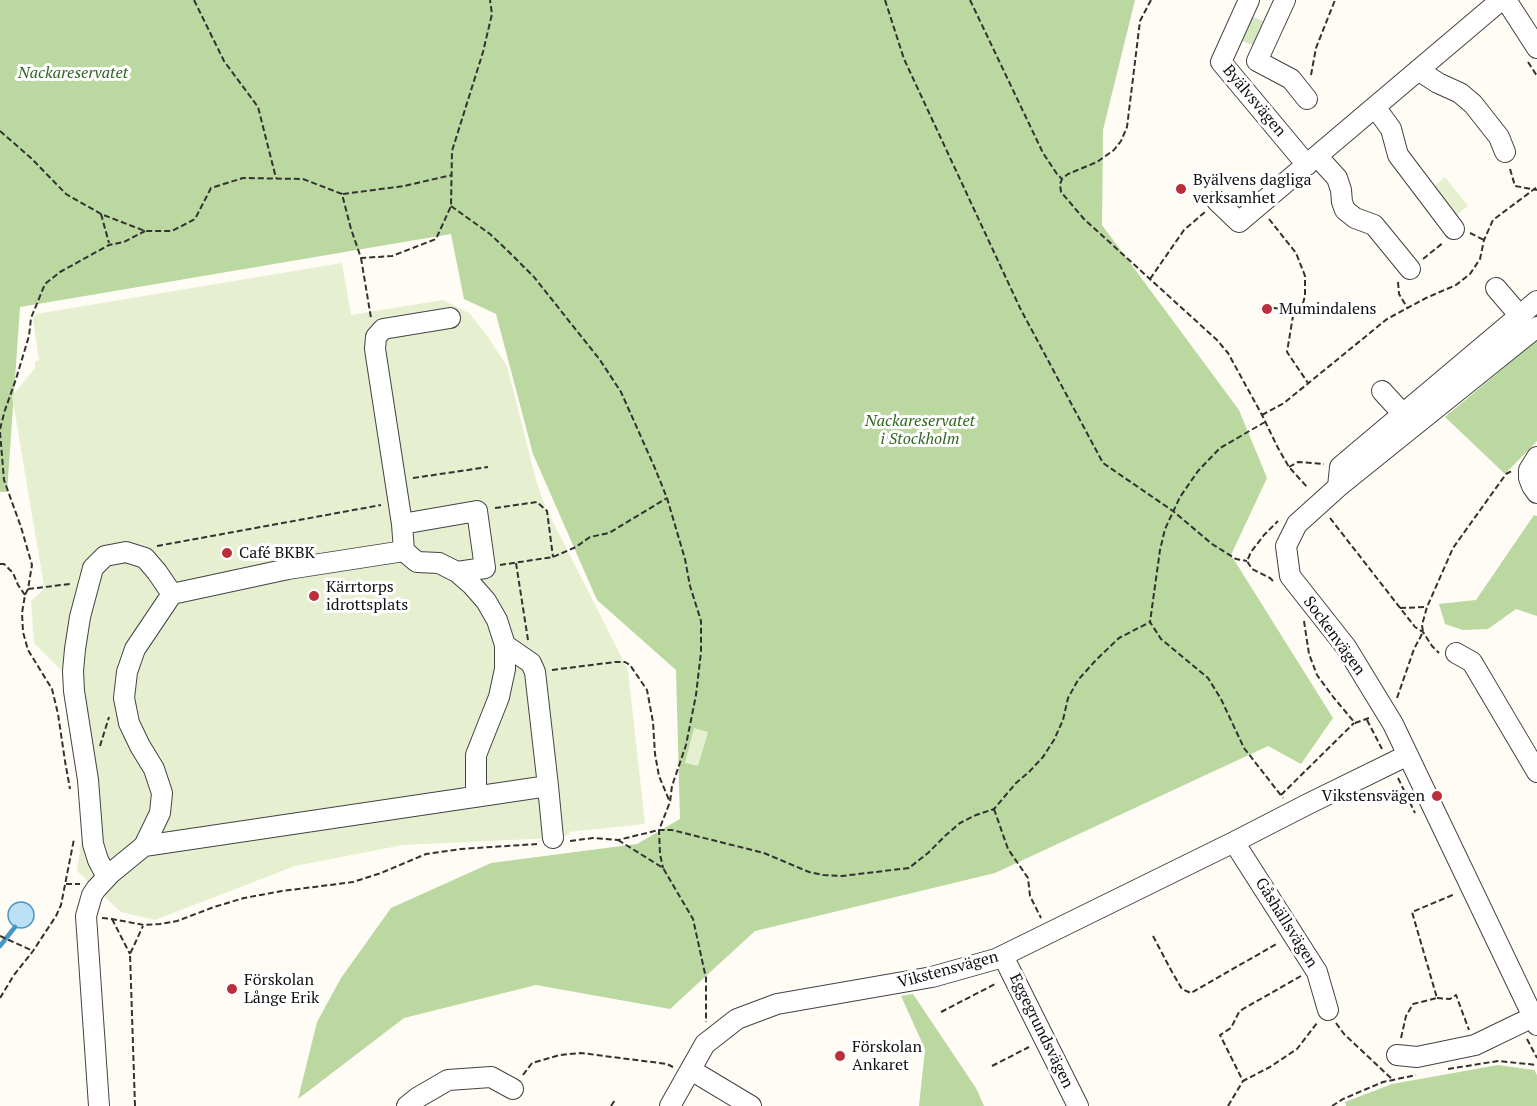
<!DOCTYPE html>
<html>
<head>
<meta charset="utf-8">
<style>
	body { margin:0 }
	canvas { display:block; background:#fefcf5 }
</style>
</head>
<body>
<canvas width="1537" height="1106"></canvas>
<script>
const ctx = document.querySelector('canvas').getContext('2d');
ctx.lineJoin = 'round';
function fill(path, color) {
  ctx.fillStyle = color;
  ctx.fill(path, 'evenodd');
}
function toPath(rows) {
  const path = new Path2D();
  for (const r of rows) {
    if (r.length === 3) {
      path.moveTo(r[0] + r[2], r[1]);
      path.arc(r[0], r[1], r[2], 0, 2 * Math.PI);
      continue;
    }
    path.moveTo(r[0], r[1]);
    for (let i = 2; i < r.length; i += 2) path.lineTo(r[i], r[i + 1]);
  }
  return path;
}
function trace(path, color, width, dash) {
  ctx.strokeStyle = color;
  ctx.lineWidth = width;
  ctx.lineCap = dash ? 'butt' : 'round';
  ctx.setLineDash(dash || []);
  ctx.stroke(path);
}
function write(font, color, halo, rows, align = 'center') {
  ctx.font = font + ' "PT Serif",serif';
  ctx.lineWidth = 6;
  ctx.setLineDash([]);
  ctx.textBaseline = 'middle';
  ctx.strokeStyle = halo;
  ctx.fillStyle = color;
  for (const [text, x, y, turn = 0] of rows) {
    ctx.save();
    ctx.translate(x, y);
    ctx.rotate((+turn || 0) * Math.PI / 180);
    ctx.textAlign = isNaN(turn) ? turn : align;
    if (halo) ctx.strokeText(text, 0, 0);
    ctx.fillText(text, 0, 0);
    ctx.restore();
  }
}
fill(toPath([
	[1250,16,1265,22,1255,46,1240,40]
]), '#d5e8bf');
fill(toPath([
	[0,0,1135,0,1103,130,1102,225,1239,410,1267,478,1231,555,1333,718,1301,764,1268,746,995,873,755,931,670,1009,536,985,404,1018,298,1099,317,1022,341,978,391,908,491,863,637,844,680,819,676,670,597,600,533,454,496,314,464,299,451,234,20,307,7,492,0,492],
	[1537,340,1537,441,1505,474,1445,417],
	[1534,515,1537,516,1537,616,1516,609,1488,629,1463,630,1445,624,1439,604,1476,600],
	[913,994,976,1088,984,1106,919,1106,925,1049,901,996],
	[1498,1065,1534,1070,1537,1075,1537,1106,1346,1106,1345,1102,1392,1084]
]), '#bad89f');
fill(toPath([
	[1445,177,1468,206,1449,221,1426,193],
	[342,263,351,315,443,300,469,313,486,334,507,366,536,480,545,506,628,670,645,824,569,832,569,835,553,838,403,845,295,866,155,920,121,912,77,871,85,816,62,671,34,643,31,601,43,590,44,586,12,396,35,368,35,362,39,360,33,319,36,314],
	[694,728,708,732,698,766,685,763]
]), '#e6f0d0');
const water = toPath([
	[21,915,13]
]);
fill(water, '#bce0f3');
trace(water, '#4797c6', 1.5);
trace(toPath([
	[0,946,15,927]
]), '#4797c6', 4.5);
const minor = toPath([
	[1249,0,1221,62,1307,165],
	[1285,0,1257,61,1291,79,1307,99],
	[1506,0,1537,48],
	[1418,70,1438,83,1460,93,1473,104,1499,137,1505,152],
	[1375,107,1391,129,1398,155,1454,229],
	[1317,156,1337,178,1341,190,1342,202,1345,210,1355,218,1374,225,1410,269],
	[1217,201,1239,222,1501,0],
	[1496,288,1514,309,1518,317],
	[1537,327,1338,487,1297,524,1286,546,1290,576,1346,647,1393,724,1537,1025],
	[1382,391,1403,414],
	[1537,457,1529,470,1529,478,1532,486,1537,493],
	[1338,487,1340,467,1537,301],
	[402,524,477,511,485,568,457,572,472,585,486,601,497,620,505,645,505,669,499,697,476,755,476,797],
	[404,551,417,562,439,563,457,572],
	[172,594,288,569,404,551,402,524,375,349,376,337,383,329,450,318],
	[1456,653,1472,662,1537,772],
	[548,786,553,838],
	[1234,842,1317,972,1328,1010],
	[107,877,98,860,93,844,88,780,74,691,73,671,75,649,80,617,93,568,105,556,126,552,145,558,157,572,172,594,135,649,127,672,124,698,129,723,140,746,154,769,162,793,160,813,144,846],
	[1003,956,1078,1106],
	[1397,1055,1417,1057,1475,1045,1533,1017],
	[691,1070,751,1106],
	[99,1106,86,916,92,895,96,889,111,873,144,846,548,786,535,672,531,663,505,645],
	[407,1106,417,1098,448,1080,491,1077,513,1089],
	[670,1106,705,1044,737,1019,777,1004,932,977,996,959,1234,842,1308,804,1408,755]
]);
trace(minor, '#434343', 22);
trace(toPath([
	[194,0,224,61,258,107,276,178],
	[885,0,904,59,1020,308,1103,463,1173,511,1212,544,1236,559,1247,561],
	[970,0,1043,153,1057,174,1062,179],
	[1151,0,1140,21,1127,127,1121,141,1114,150,1097,162,1068,174,1062,179,1060,184,1061,192,1084,219,1217,340,1228,353,1262,415,1278,448,1289,467,1307,487],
	[1528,62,1537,76],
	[1311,75,1316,48,1335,0],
	[0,131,31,158,66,194,101,214,145,231,172,231,195,219,211,188,243,178,303,179,342,194,351,229,361,258,392,256,436,239,451,206,452,151,483,52,492,14,490,0],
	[1510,169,1515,186,1537,190],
	[343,194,404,186,452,175],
	[451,206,490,234,509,252,534,277,600,360,621,392,654,466,667,498,685,559,690,586,701,621,701,652,696,695,686,745,672,786,670,802,659,830,660,854,663,868],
	[101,214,109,243],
	[1269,219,1296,253,1305,276,1305,296,1302,307,1294,310],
	[1470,233,1484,240],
	[361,258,371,318],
	[1423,259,1444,242],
	[1150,279,1184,230,1205,212],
	[1398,282,1399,294,1408,309],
	[1263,307,1294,310,1287,352,1308,383],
	[1262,415,1284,403,1387,319,1426,298,1456,285,1470,274,1480,259,1484,240,1493,220,1537,187],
	[1265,422,1220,448,1198,471,1180,497,1165,529,1160,550,1150,622,1161,639,1208,678,1221,699,1244,748,1283,798],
	[0,429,5,410,16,379,29,336,31,318,45,284,60,272,109,245,124,242,145,231],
	[0,432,4,480,21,527,32,565,28,589,25,595,22,613,23,632,28,650,52,689,58,714,65,761,70,789],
	[1289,467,1298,462,1324,464],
	[413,478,488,467],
	[495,508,537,502,547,511,553,557],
	[1330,518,1415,627,1423,632,1432,646,1439,653],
	[157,546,381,505],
	[516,563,528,640],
	[0,564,4,564,13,573,18,585,25,595],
	[500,565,553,557,576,547,590,537,609,533,667,498],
	[1273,581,1270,578,1252,569,1247,561,1251,552,1264,535,1278,521],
	[28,589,70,584],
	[1400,608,1427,607],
	[1304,621,1309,654,1317,675,1334,698,1355,723,1369,718],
	[552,670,615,662,625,662,630,665,647,690,653,722,655,754,659,776,669,800],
	[1397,698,1414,649,1423,632,1422,625,1427,607,1453,548,1506,474,1512,471],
	[1367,720,1382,749],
	[100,746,109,717],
	[1398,778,1415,813],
	[1281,795,1354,723],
	[994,809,1008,849,1028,878,1030,896,1041,918],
	[618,840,663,868,693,919,706,978,706,1022],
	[570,841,593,838,618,840,659,830,672,830,764,853,809,872,823,875,842,876,909,868,928,853,946,835,960,823,976,815,994,809,1016,783,1029,772,1043,757,1054,740,1063,720,1068,698,1078,680,1096,660,1119,638,1150,622],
	[66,884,80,884],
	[102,918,112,919,144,925,160,924,177,921,214,907,244,898,282,891,353,882,381,873,426,854,461,849,537,844],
	[112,919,130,954],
	[0,936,33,951],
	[1153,936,1172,972,1182,989,1191,993,1278,943],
	[1301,976,1243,1009,1239,1012,1231,1028,1220,1035,1243,1081,1270,1067,1297,1049,1317,1023],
	[0,998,14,975,33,951,56,916,61,905,74,839],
	[1437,998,1450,999,1456,995,1469,1030],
	[941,1012,997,983],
	[1336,1023,1344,1034,1393,1080],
	[1401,1038,1406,1016,1413,1004,1437,998,1412,912,1455,894],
	[1527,1039,1537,1058],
	[992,1066,1029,1047],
	[1448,1069,1498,1061,1537,1065],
	[523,1075,532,1063,560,1055,581,1053,667,1064,673,1067],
	[135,1106,130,954,143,926],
	[611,1106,615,1100],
	[1228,1106,1243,1081],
	[1332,1106,1343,1099,1383,1082,1416,1075]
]), '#323232', 2, [6, 3]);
trace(minor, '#fff', 20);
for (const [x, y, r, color] of [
	[1181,189,6,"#ba2f39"],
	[1267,309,6,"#ba2f39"],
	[227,553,6,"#ba2f39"],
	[314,596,6,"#ba2f39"],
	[1437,796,6,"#ba2f39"],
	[232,989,6,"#ba2f39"],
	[840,1056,6,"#ba2f39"]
]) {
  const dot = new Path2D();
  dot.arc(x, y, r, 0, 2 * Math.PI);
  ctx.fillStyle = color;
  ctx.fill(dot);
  trace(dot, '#fff', 2);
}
write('italic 16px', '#336623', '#fff', [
	["Nackareservatet",73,73],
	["Nackareservatet",920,421],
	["i Stockholm",920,439]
]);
write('16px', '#101010', '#fff', [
	["Byälvsvägen",1254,101,50],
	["Sockenvägen",1334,636,54],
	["Gåshällsvägen",1286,923,58],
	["Vikstensvägen",948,970,-15],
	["Eggegrundsvägen",1041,1031,64]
]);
write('16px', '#101010', '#fff', [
	["Byälvens dagliga",1193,180],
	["verksamhet",1193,198],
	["Mumindalens",1279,309],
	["Café BKBK",239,553],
	["Kärrtorps",326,587],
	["idrottsplats",326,605],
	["Vikstensvägen",1425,796,"right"],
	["Förskolan",244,980],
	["Långe Erik",244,998],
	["Förskolan",852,1047],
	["Ankaret",852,1065]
], 'left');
</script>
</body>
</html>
